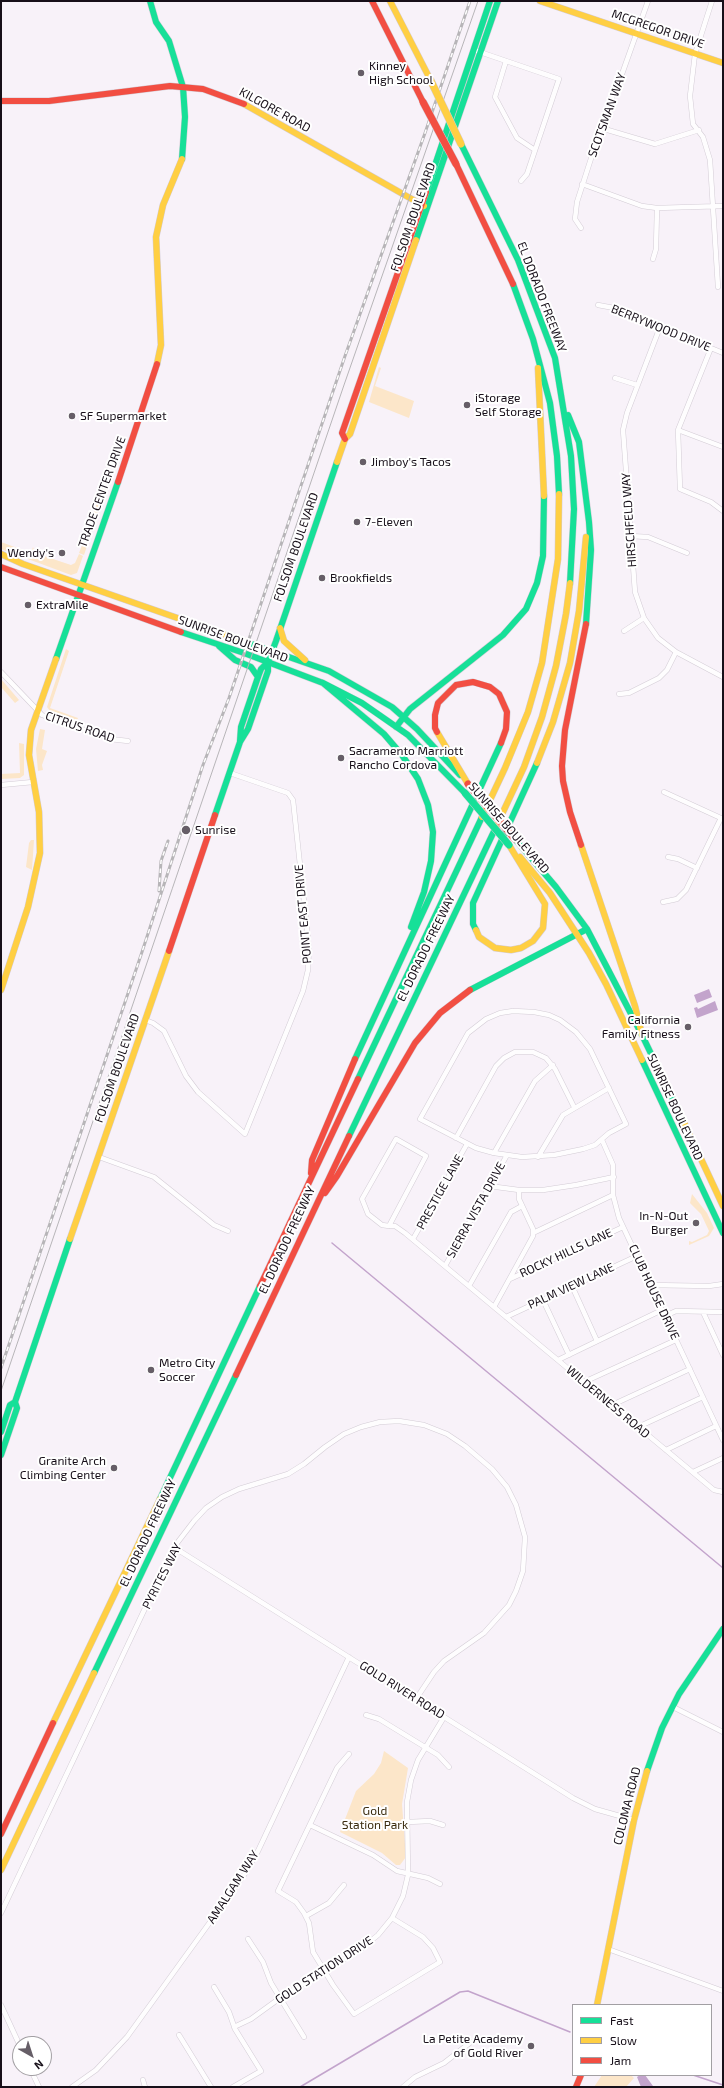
<!DOCTYPE html>
<html>
<head>
<meta charset="utf-8">
<style>
	body { margin:0 }
	#map { position:relative; width:724px; height:2088px; overflow:hidden; background:#f8f2f9; font-family:"Exo 2",sans-serif }
	canvas { display:block }
	.frame { position:absolute; inset:0; border:2px solid #170f19; pointer-events:none }
	.legend { position:absolute; left:572px; top:2004px; width:140px; height:72px; box-sizing:border-box; background:#fff; border:1px solid #a29fa3; margin:0; padding:5px 7px; list-style:none; font-size:12px; color:#170f19 }
	.legend li { display:flex; align-items:center; gap:8px; height:20px }
	.legend b { width:20px; border:1px solid #a29fa3 }
	.north { position:absolute; left:12px; top:2036px; width:40px; height:40px; box-sizing:border-box; background:#fff; border:1px solid #a29fa3; border-radius:50%; rotate:141deg; font-size:11px; font-weight:700; line-height:16px; text-align:center; color:#170f19 }
	.north::after { content:''; display:block; margin:auto; width:14px; height:18px; background:#665e67; clip-path:polygon(50% 0,100% 100%,50% 72%,0 100%) }
</style>
</head>
<body>
<div id="map">
<canvas width="724" height="2088"></canvas>
<div class="frame"></div>
<ul class="legend">
<li><b style="height:5px;background:#16e098"></b>Fast</li>
<li><b style="height:5px;background:#ffcf43"></b>Slow</li>
<li><b style="height:5px;background:#f24e42"></b>Jam</li>
</ul>
<div class="north">N</div>
</div>
<script>
const ctx = document.querySelector('canvas').getContext('2d');
ctx.lineJoin = 'round';
function fill(path, color) {
  ctx.fillStyle = color;
  ctx.fill(path, 'evenodd');
}
function toPath(rows) {
  const path = new Path2D();
  for (const r of rows) {
    path.moveTo(r[0], r[1]);
    for (let i = 2; i < r.length; i += 2) path.lineTo(r[i], r[i + 1]);
  }
  return path;
}
function trace(path, color, width, dash) {
  ctx.strokeStyle = color;
  ctx.lineWidth = width;
  ctx.lineCap = dash ? 'butt' : 'round';
  ctx.setLineDash(dash || []);
  ctx.stroke(path);
}
function write(font, color, halo, rows, align = 'center') {
  ctx.font = font + ' "Exo 2",sans-serif';
  ctx.lineWidth = 4;
  ctx.setLineDash([]);
  ctx.textBaseline = 'middle';
  ctx.strokeStyle = halo;
  ctx.fillStyle = color;
  for (const [text, x, y, turn = 0] of rows) {
    ctx.save();
    ctx.translate(x, y);
    ctx.rotate((+turn || 0) * Math.PI / 180);
    ctx.textAlign = isNaN(turn) ? turn : align;
    if (halo) ctx.strokeText(text, 0, 0);
    ctx.fillText(text, 0, 0);
    ctx.restore();
  }
}
fill(toPath([
	[379,367,381,368,375,386,414,401,409,418,369,402],
	[102,477,110,480,91,531,85,530,88,529,91,521,87,519,91,520,98,500,95,497,99,498,105,479],
	[85,538,89,540,84,555,79,553],
	[1,542,31,553,33,547,35,553,71,565,75,563,79,554,83,556,77,573,71,575,1,549],
	[66,649,69,651,50,708,78,718,77,720,50,711,47,707],
	[1,679,19,700,15,703,1,687],
	[40,729,45,730,42,749,47,751,42,765,43,770,38,771,36,749],
	[19,743,24,744,24,775,20,778,1,779,1,774,20,773],
	[31,840,34,840,32,870,26,867,29,843],
	[692,1194,707,1213,714,1228,709,1236,689,1245,689,1241,692,1242,707,1235,709,1231,701,1214,690,1203],
	[384,1751,408,1768,402,1804,406,1857,400,1865,396,1865,382,1853,340,1832,356,1791,374,1774,381,1763],
	[602,2075,631,2075,634,2078,626,2087,594,2087]
]), '#fce6c9');
fill(toPath([
	[709,989,712,997,697,1003,694,995],
	[715,1001,718,1010,697,1018,694,1008,697,1007,698,1009],
	[640,2075,645,2075,653,2086,641,2087,637,2077]
]), '#c3a4cc');
trace(toPath([
	[332,1243,723,1568],
	[693,2075,723,2085],
	[300,2087,460,1992,468,1991,570,2032]
]), '#c3a4cc', 1.5);
const street = toPath([
	[712,1,695,54,690,96,693,124,703,137,710,160,718,287],
	[474,50,559,79,527,174,521,181],
	[506,61,495,97,517,138,535,150],
	[601,128,655,144,699,130],
	[582,184,642,206,657,208,723,206],
	[581,228,575,219,577,202,606,112,622,74,648,1],
	[653,259,656,249,657,208],
	[598,305,614,308,723,353],
	[660,327,627,413,623,430,635,592,644,618,658,638,676,652,723,677],
	[711,348,678,430,680,489,711,502,723,511],
	[615,378,637,385],
	[678,430,723,447],
	[630,536,648,537,687,553],
	[624,631,644,618],
	[1,672,42,715,110,739,128,741],
	[619,694,629,693,659,678,667,670,676,652],
	[1,785,33,782],
	[664,792,723,819],
	[668,857,678,859,697,868],
	[663,902,677,899,686,890,721,818],
	[513,1011,534,1012,549,1015,560,1020,576,1032,590,1049,626,1124,609,1133,595,1145,583,1149,554,1155,522,1157,494,1153,476,1148,420,1119,468,1033,486,1019,500,1013,513,1011],
	[145,1020,153,1023,164,1031,186,1076,198,1092,245,1134,303,991,308,970,309,948,293,800,288,793,230,773],
	[456,1138,496,1066,504,1058,515,1052,533,1052,546,1058,555,1069,574,1107],
	[602,1140,613,1165,613,1195,619,1218,723,1440],
	[494,1153,535,1081,553,1065],
	[99,1157,154,1177,214,1225,228,1231],
	[538,1157,563,1115,609,1088],
	[489,1186,519,1190,543,1190,576,1185,614,1177],
	[389,1226,426,1156,396,1139,362,1199,368,1214,382,1225,389,1226,395,1226,405,1233,714,1490,723,1492],
	[533,1233,613,1195],
	[413,1239,467,1144],
	[445,1266,507,1155],
	[510,1279,623,1227],
	[650,1285,709,1286,723,1284],
	[469,1286,511,1212,522,1206],
	[572,1286,597,1341],
	[543,1300,569,1355],
	[494,1307,533,1236,533,1229,519,1199,519,1190],
	[703,1312,723,1355],
	[665,1316,676,1311,723,1312],
	[506,1317,637,1256],
	[558,1360,662,1310],
	[584,1382,676,1340],
	[612,1405,690,1369],
	[638,1427,703,1397],
	[666,1450,716,1426],
	[693,1472,723,1458],
	[175,1548,573,1798,595,1809,634,1820],
	[673,1707,723,1732],
	[366,1715,379,1719,438,1755,449,1767],
	[349,1754,337,1768,278,1891,296,1902,304,1913,309,1923,313,1952,333,1985,354,2014,440,1962,433,1948,423,1937,392,1918],
	[408,1822,430,1821,443,1825],
	[310,1825,373,1855,397,1871,428,1878,440,1884],
	[1,1913,174,1547,194,1521,206,1508,222,1497,239,1489,288,1474,304,1464,325,1447,344,1434,361,1427,380,1422,399,1421,424,1425,447,1434,465,1446,492,1469,507,1487,516,1505,525,1537,523,1571,516,1591,509,1605,484,1633,444,1661,434,1672,416,1699],
	[306,1916,329,1903,344,1885],
	[248,1939,263,1962,271,1983,304,2037],
	[608,1949,723,1991],
	[214,1987,229,2012,235,2029,261,2071,233,2087],
	[1,2005,20,2046],
	[234,2027,251,2019,280,1998,361,1949,378,1935,392,1918,403,1896,408,1875,407,1802,411,1780,418,1760,444,1717],
	[179,2035,211,2087],
	[30,2068,39,2087],
	[143,2080,145,2087],
	[72,2087,96,2070,127,2037,244,1875,258,1851,349,1657],
	[403,2087,415,2077,444,2063,471,2042]
]);
const fast = toPath([
	[150,1,156,22,169,41,183,87,185,117,182,159],
	[461,144,518,260,555,358,571,456,574,509,570,583],
	[426,192,490,1],
	[416,240,498,1],
	[513,284,533,339,550,403,557,456,559,494],
	[568,415,579,442,589,522,591,550,586,624],
	[181,632,244,653,323,683,362,703,408,735,465,793],
	[246,642,329,671,392,707,417,729,460,775],
	[219,646,235,660,251,667,258,677],
	[56,659,118,482],
	[323,683,384,734,402,755,418,779,428,805,433,832,431,861,424,892,411,927],
	[396,727,410,709,503,635,526,609,537,583,543,556,544,496],
	[240,741,241,727,258,677,261,669,268,662,276,641,337,462],
	[215,815,240,742,248,729,268,671,268,662],
	[515,839,556,887,587,929,642,1035,680,1114],
	[476,930,473,924,473,903,537,763],
	[470,990,587,929],
	[355,1059,501,743],
	[642,1060,723,1233],
	[358,1079,482,817],
	[349,1136,496,827],
	[1,1432,10,1405,15,1402],
	[1,1455,17,1408,15,1402,70,1239],
	[160,1499,260,1286],
	[94,1673,236,1375],
	[647,1771,662,1728,679,1694,723,1629]
]);
const slow = toPath([
	[390,1,430,79],
	[540,1,723,63],
	[244,104,424,206],
	[157,364,161,345,156,237,163,205,182,159],
	[538,368,544,496],
	[337,462,345,439,350,434,416,240],
	[1,554,23,564,246,642],
	[280,628,284,641,305,660],
	[437,732,468,784],
	[537,763,553,722,570,663,579,611,586,537],
	[482,817,505,768,528,712,542,663,558,559,559,494],
	[496,827,524,767,542,717,556,666,566,614,570,583],
	[581,845,635,1006,642,1035],
	[520,857,550,893,589,953,606,984,642,1060],
	[476,930,479,937,495,948,511,950,521,948,533,941,543,928,545,904,509,845],
	[1,990,28,907,40,853,39,812,29,755,31,730,56,659],
	[680,1114,723,1206],
	[70,1239,169,951],
	[53,1723,160,1499],
	[1,1870,94,1673],
	[597,2005,634,1820,647,1771]
]);
const jam = toPath([
	[372,1,423,102],
	[1,101,49,101,170,86,203,89,244,104],
	[456,164,513,284],
	[345,439,342,433,426,192],
	[118,482,157,364],
	[1,567,181,632],
	[437,732,435,728,435,715,438,703,456,685,473,682,490,687,499,694,507,712,506,729,501,743],
	[581,845,570,812,563,781,562,766,565,730,586,624],
	[169,951,215,815],
	[311,1173,312,1160,355,1059],
	[325,1193,337,1176,415,1043,440,1013,470,990],
	[260,1286,358,1079],
	[236,1375,349,1136],
	[1,1834,53,1723],
	[576,2087,581,2075]
]);
trace(street, '#d3ccd5', 5.5);
trace(fast, '#d3ccd5', 7);
trace(slow, '#d3ccd5', 7);
trace(jam, '#d3ccd5', 7);
trace(street, '#fefdfe', 4.5);
trace(fast, '#16e098', 6);
trace(slow, '#ffcf43', 6);
trace(jam, '#f24e42', 6);
trace(toPath([
	[1,1391,344,385,478,1]
]), '#b7b5b8', 1);
const rail = toPath([
	[159,891,161,861,168,841],
	[1,1368,142,952,203,765,229,698,345,356,425,133,470,1]
]);
trace(rail, '#b7b5b8', 3);
trace(rail, '#fff', 1.5, [4.5]);
const fastBridge = toPath([
	[465,793,509,845]
]);
const slowBridge = toPath([
	[430,79,461,144]
]);
const jamBridge = toPath([
	[423,102,456,164],
	[468,784,515,839]
]);
trace(fastBridge, '#d3ccd5', 8, []);
trace(slowBridge, '#d3ccd5', 8, []);
trace(jamBridge, '#d3ccd5', 8, []);
trace(fastBridge, '#16e098', 7);
trace(slowBridge, '#ffcf43', 7);
trace(jamBridge, '#f24e42', 7);
for (const [x, y, r, color] of [
	[361,73,4,"#665e67"],
	[467,405,4,"#665e67"],
	[72,416,4,"#665e67"],
	[363,462,4,"#665e67"],
	[357,522,4,"#665e67"],
	[62,553,4,"#665e67"],
	[322,578,4,"#665e67"],
	[28,605,4,"#665e67"],
	[341,758,4,"#665e67"],
	[186,830,5,"#665e67"],
	[688,1027,4,"#665e67"],
	[696,1223,4,"#665e67"],
	[151,1370,4,"#665e67"],
	[114,1468,4,"#665e67"],
	[531,2046,4,"#665e67"]
]) {
  const dot = new Path2D();
  dot.arc(x, y, r, 0, 2 * Math.PI);
  ctx.fillStyle = color;
  ctx.fill(dot);
  trace(dot, '#fff', 1.5);
}
write('12px', '#170f19', '#fff', [
	["MCGREGOR DRIVE",658,29,19],
	["KILGORE ROAD",275,110,29],
	["SCOTSMAN WAY",607,115,-70],
	["FOLSOM BOULEVARD",413,217,-71],
	["EL DORADO FREEWAY",542,297,69],
	["BERRYWOOD DRIVE",661,328,22],
	["TRADE CENTER DRIVE",102,492,-70],
	["HIRSCHFELD WAY",629,520,-94],
	["FOLSOM BOULEVARD",296,547,-71],
	["SUNRISE BOULEVARD",233,639,20],
	["CITRUS ROAD",80,727,19],
	["SUNRISE BOULEVARD",509,828,49],
	["POINT EAST DRIVE",303,914,-95],
	["EL DORADO FREEWAY",426,948,-64],
	["FOLSOM BOULEVARD",117,1068,-71],
	["SUNRISE BOULEVARD",675,1107,65],
	["PRESTIGE LANE",440,1192,-61],
	["SIERRA VISTA DRIVE",476,1210,-61],
	["EL DORADO FREEWAY",287,1240,-65],
	["ROCKY HILLS LANE",566,1253,-25],
	["PALM VIEW LANE",571,1286,-25],
	["CLUB HOUSE DRIVE",654,1292,65],
	["WILDERNESS ROAD",608,1402,40],
	["EL DORADO FREEWAY",148,1533,-65],
	["PYRITES WAY",162,1576,-63],
	["GOLD RIVER ROAD",402,1690,32],
	["COLOMA ROAD",627,1806,-76],
	["AMALGAM WAY",233,1887,-57],
	["GOLD STATION DRIVE",324,1970,-33]
]);
write('12px', '#170f19', '#fff', [
	["Kinney",369,66],
	["High School",369,80],
	["iStorage",475,398],
	["Self Storage",475,412],
	["SF Supermarket",80,416],
	["Jimboy's Tacos",371,462],
	["7-Eleven",365,522],
	["Wendy's",54,553,"right"],
	["Brookfields",330,578],
	["ExtraMile",36,605],
	["Sacramento Marriott",349,751],
	["Rancho Cordova",349,765],
	["Sunrise",195,830],
	["California",680,1020,"right"],
	["Family Fitness",680,1034,"right"],
	["In-N-Out",688,1216,"right"],
	["Burger",688,1230,"right"],
	["Metro City",159,1363],
	["Soccer",159,1377],
	["Granite Arch",106,1461,"right"],
	["Climbing Center",106,1475,"right"],
	["La Petite Academy",523,2039,"right"],
	["of Gold River",523,2053,"right"]
], 'left');
write('12px', '#3b2c0f', '#fff', [
	["Gold",375,1811],
	["Station Park",375,1825]
]);
</script>
</body>
</html>
